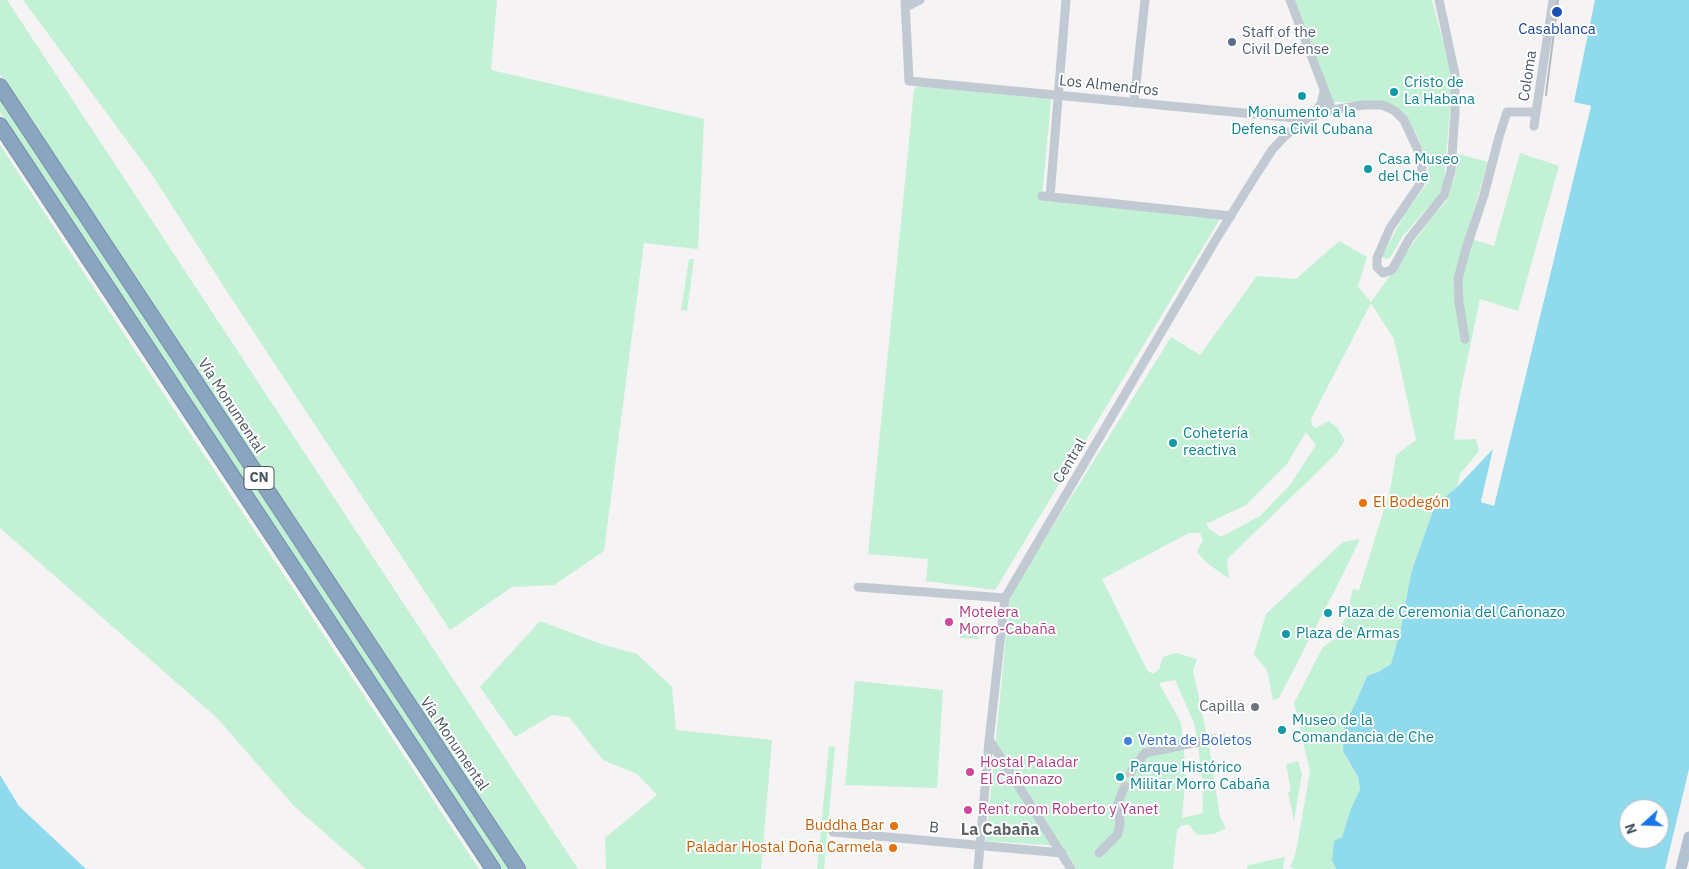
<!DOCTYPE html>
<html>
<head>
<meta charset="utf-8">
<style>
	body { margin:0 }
	#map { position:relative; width:1689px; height:869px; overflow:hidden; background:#f5f3f3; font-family:"IBM Plex Sans",sans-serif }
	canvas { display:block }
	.north { position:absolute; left:1619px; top:799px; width:50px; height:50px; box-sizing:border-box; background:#fff; border:1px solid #b7bbc0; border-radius:50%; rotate:250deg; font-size:14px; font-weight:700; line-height:20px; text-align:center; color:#4a5661 }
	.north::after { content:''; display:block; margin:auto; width:18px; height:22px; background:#1a73e8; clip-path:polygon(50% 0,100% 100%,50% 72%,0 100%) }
</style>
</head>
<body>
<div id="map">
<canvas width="1689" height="869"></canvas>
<div class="north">N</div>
</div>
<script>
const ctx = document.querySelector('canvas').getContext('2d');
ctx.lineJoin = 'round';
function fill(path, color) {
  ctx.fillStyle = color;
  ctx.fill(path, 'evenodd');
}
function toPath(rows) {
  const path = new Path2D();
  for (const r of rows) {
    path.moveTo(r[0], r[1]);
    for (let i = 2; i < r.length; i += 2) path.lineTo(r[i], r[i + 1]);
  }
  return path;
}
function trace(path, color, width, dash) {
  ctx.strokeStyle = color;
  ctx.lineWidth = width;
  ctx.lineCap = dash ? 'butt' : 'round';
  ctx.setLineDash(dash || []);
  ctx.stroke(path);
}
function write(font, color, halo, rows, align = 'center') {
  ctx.font = font + ' "IBM Plex Sans",sans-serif';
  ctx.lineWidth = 4;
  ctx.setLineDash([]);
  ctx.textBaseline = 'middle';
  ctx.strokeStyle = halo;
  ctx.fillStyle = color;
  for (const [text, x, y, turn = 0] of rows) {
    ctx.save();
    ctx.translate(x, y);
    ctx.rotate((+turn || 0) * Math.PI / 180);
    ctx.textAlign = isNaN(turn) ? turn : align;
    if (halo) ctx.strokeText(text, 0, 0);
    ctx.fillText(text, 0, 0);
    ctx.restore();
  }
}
fill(toPath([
	[0,0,7,0,578,869,524,869,0,74],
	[23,0,497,0,491,70,704,119,698,249,644,243,604,551,554,585,512,587,450,630,228,293,151,173],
	[1294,0,1432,0,1450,68,1451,99,1444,181,1438,196,1402,237,1390,258,1385,259,1382,256,1406,212,1428,183,1429,175,1427,162,1417,135,1405,117,1378,102,1334,102,1328,95],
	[917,86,1051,99,1042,198,1220,219,995,590,926,581,928,559,868,554,914,90],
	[0,99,106,258,509,869,500,869,30,159,0,112],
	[0,145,132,346,479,869,366,869,294,806,217,718,0,528],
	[1520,153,1559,166,1518,311,1480,299,1460,394,1454,440,1476,439,1479,451,1460,474,1457,487,1435,505,1411,573,1401,628,1391,664,1378,672,1367,676,1355,704,1344,725,1343,751,1358,777,1360,790,1351,808,1342,837,1332,861,1336,869,1295,869,1290,867,1296,852,1310,771,1294,703,1323,647,1341,635,1342,624,1350,611,1350,600,1353,589,1359,590,1390,490,1396,455,1416,440,1394,339,1371,303,1311,419,1312,425,1315,428,1329,421,1337,428,1345,440,1336,454,1227,559,1229,579,1207,563,1197,552,1203,540,1200,533,1189,533,1102,579,1147,670,1153,674,1159,669,1163,657,1176,653,1197,659,1193,670,1208,740,1220,817,1226,828,1214,834,1197,835,1189,825,1182,825,1177,830,1173,869,1076,869,1062,846,986,841,1010,595,1171,337,1200,355,1257,276,1296,279,1339,241,1367,257,1358,286,1371,302,1432,217,1446,202,1455,176,1458,154,1488,162,1466,237,1494,246],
	[1306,432,1316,445,1290,485,1260,516,1221,537,1209,529,1206,524,1246,505,1287,464],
	[1175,680,1194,723,1197,738,1202,777,1203,813,1182,818,1186,773,1181,723,1159,683],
	[689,259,694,259,687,311,681,310],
	[1360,539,1340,580,1279,698,1273,700,1267,670,1254,654,1266,614,1343,542],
	[540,621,601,644,637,654,672,687,676,730,772,740,761,869,606,869,605,838,657,795,637,774,603,760,569,717,552,715,515,737,480,687],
	[962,623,979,624,978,639,960,638],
	[855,681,943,690,937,788,845,785],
	[829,746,835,747,824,869,817,869],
	[1298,761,1302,774,1294,821,1288,792,1291,791,1286,764],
	[1285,857,1283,869,1247,869,1248,865]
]), '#c3f1d5');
fill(toPath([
	[1595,0,1689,0,1689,769,1665,869,1336,869,1332,861,1334,841,1342,837,1351,808,1360,790,1358,777,1343,751,1344,725,1355,704,1367,676,1378,672,1391,664,1401,628,1411,573,1435,505,1457,487,1493,449,1481,502,1494,505,1591,106,1574,102],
	[1629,809,1659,809,1659,839,1629,839],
	[0,775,19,806,86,869,0,869]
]), '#90daee');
fill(toPath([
	[1577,103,1591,106,1494,506,1481,502,1494,447,1495,450,1484,500,1492,503,1537,314,1588,108,1577,105]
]), '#f5f3f3');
trace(toPath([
	[1208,740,1225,737],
	[1123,790,1132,770]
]), '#caccce', 9, [9, 4.5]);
const highway = toPath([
	[0,86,518,869],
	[0,125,493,869]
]);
trace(highway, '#7690ad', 16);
trace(toPath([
	[905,0,909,81,1306,119],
	[1290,0,1332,110],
	[906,7,920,0],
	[1134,102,1145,0],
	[1312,116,1321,104,1324,91],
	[1534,126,1553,0],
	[1042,196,1231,216],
	[1050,197,1066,0],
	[1465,339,1459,302,1458,279,1466,249,1484,195,1499,137,1507,112,1536,112],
	[858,587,1005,598],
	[990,741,1071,869],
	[1132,770,1145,753,1208,740],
	[833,832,1062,853],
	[1099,853,1118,834,1120,823,1118,804,1123,790],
	[978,869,989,741,1005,598,1215,241,1254,178,1272,150,1285,136,1306,119,1332,110,1363,105,1382,105,1389,108,1395,111,1404,120,1417,148,1422,168,1420,184,1390,228,1377,258,1377,267,1383,273,1392,270,1409,239,1444,195,1451,171,1455,112,1455,74,1439,0]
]), '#c1cad2', 9);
trace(toPath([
	[1681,869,1689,837]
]), '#b3c2d1', 11);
trace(highway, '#8ba5c1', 14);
trace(toPath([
	[1546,95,1558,0]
]), '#b5b8bd', 2);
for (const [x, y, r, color] of [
	[1557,12,6,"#1a4fb4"],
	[1232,42,5,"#5c6f8a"],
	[1394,92,5,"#0f9aa8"],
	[1302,96,5,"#0f9aa8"],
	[1368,169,5,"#0f9aa8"],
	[1173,443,5,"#0f9aa8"],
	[1363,503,5,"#e8710a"],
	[1328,613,5,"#0f9aa8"],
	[949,622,5,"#d1479c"],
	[1286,634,5,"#0f9aa8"],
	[1255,707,5,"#6b7280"],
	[1282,730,5,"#0f9aa8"],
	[1128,741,5,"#3f7fe0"],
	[970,772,5,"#d1479c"],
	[1120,777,5,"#0f9aa8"],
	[968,810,5,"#d1479c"],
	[894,826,5,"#e8710a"],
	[893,848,5,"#e8710a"]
]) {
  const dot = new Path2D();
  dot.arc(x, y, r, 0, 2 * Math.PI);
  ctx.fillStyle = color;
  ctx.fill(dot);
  trace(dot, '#fff', 2);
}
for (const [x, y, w] of [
	[259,478,30]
]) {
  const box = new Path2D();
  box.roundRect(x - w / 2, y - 11.5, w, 23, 4);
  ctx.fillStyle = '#fff';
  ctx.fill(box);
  trace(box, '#4a5661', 1);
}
write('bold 14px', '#4a5661', null, [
	["CN",259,478]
]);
write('15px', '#164399', '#fff', [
	["Casablanca",1557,30]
]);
write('15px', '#4e5e75', '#fff', [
	["Staff of the",1242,33],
	["Civil Defense",1242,50]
], 'left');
write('15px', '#4a5661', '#fff', [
	["Coloma",1528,76,-81],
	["Los Almendros",1109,86,6],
	["Vía Monumental",231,406,57],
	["Central",1070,461,-59],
	["Vía Monumental",454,744,56],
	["B",934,828,6]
]);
write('15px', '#0d838f', '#fff', [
	["Cristo de",1404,83],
	["La Habana",1404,100],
	["Monumento a la",1302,113,"center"],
	["Defensa Civil Cubana",1302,130,"center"],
	["Casa Museo",1378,160],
	["del Che",1378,177],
	["Cohetería",1183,434],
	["reactiva",1183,451],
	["Plaza de Ceremonia del Cañonazo",1338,613],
	["Plaza de Armas",1296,634],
	["Museo de la",1292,721],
	["Comandancia de Che",1292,738],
	["Parque Histórico",1130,768],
	["Militar Morro Cabaña",1130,785]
], 'left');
write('15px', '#c56008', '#fff', [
	["El Bodegón",1373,503,"left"],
	["Buddha Bar",884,826],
	["Paladar Hostal Doña Carmela",883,848]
], 'right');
write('15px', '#b23c85', '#fff', [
	["Motelera",959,613],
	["Morro-Cabaña",959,630],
	["Hostal Paladar",980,763],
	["El Cañonazo",980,780],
	["Rent room Roberto y Yanet",978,810]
], 'left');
write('15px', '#5b616d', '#fff', [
	["Capilla",1245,707]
], 'right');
write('15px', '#366cbe', '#fff', [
	["Venta de Boletos",1138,741]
], 'left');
write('bold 16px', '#5f6368', '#fff', [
	["La Cabaña",1000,830]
]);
</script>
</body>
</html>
